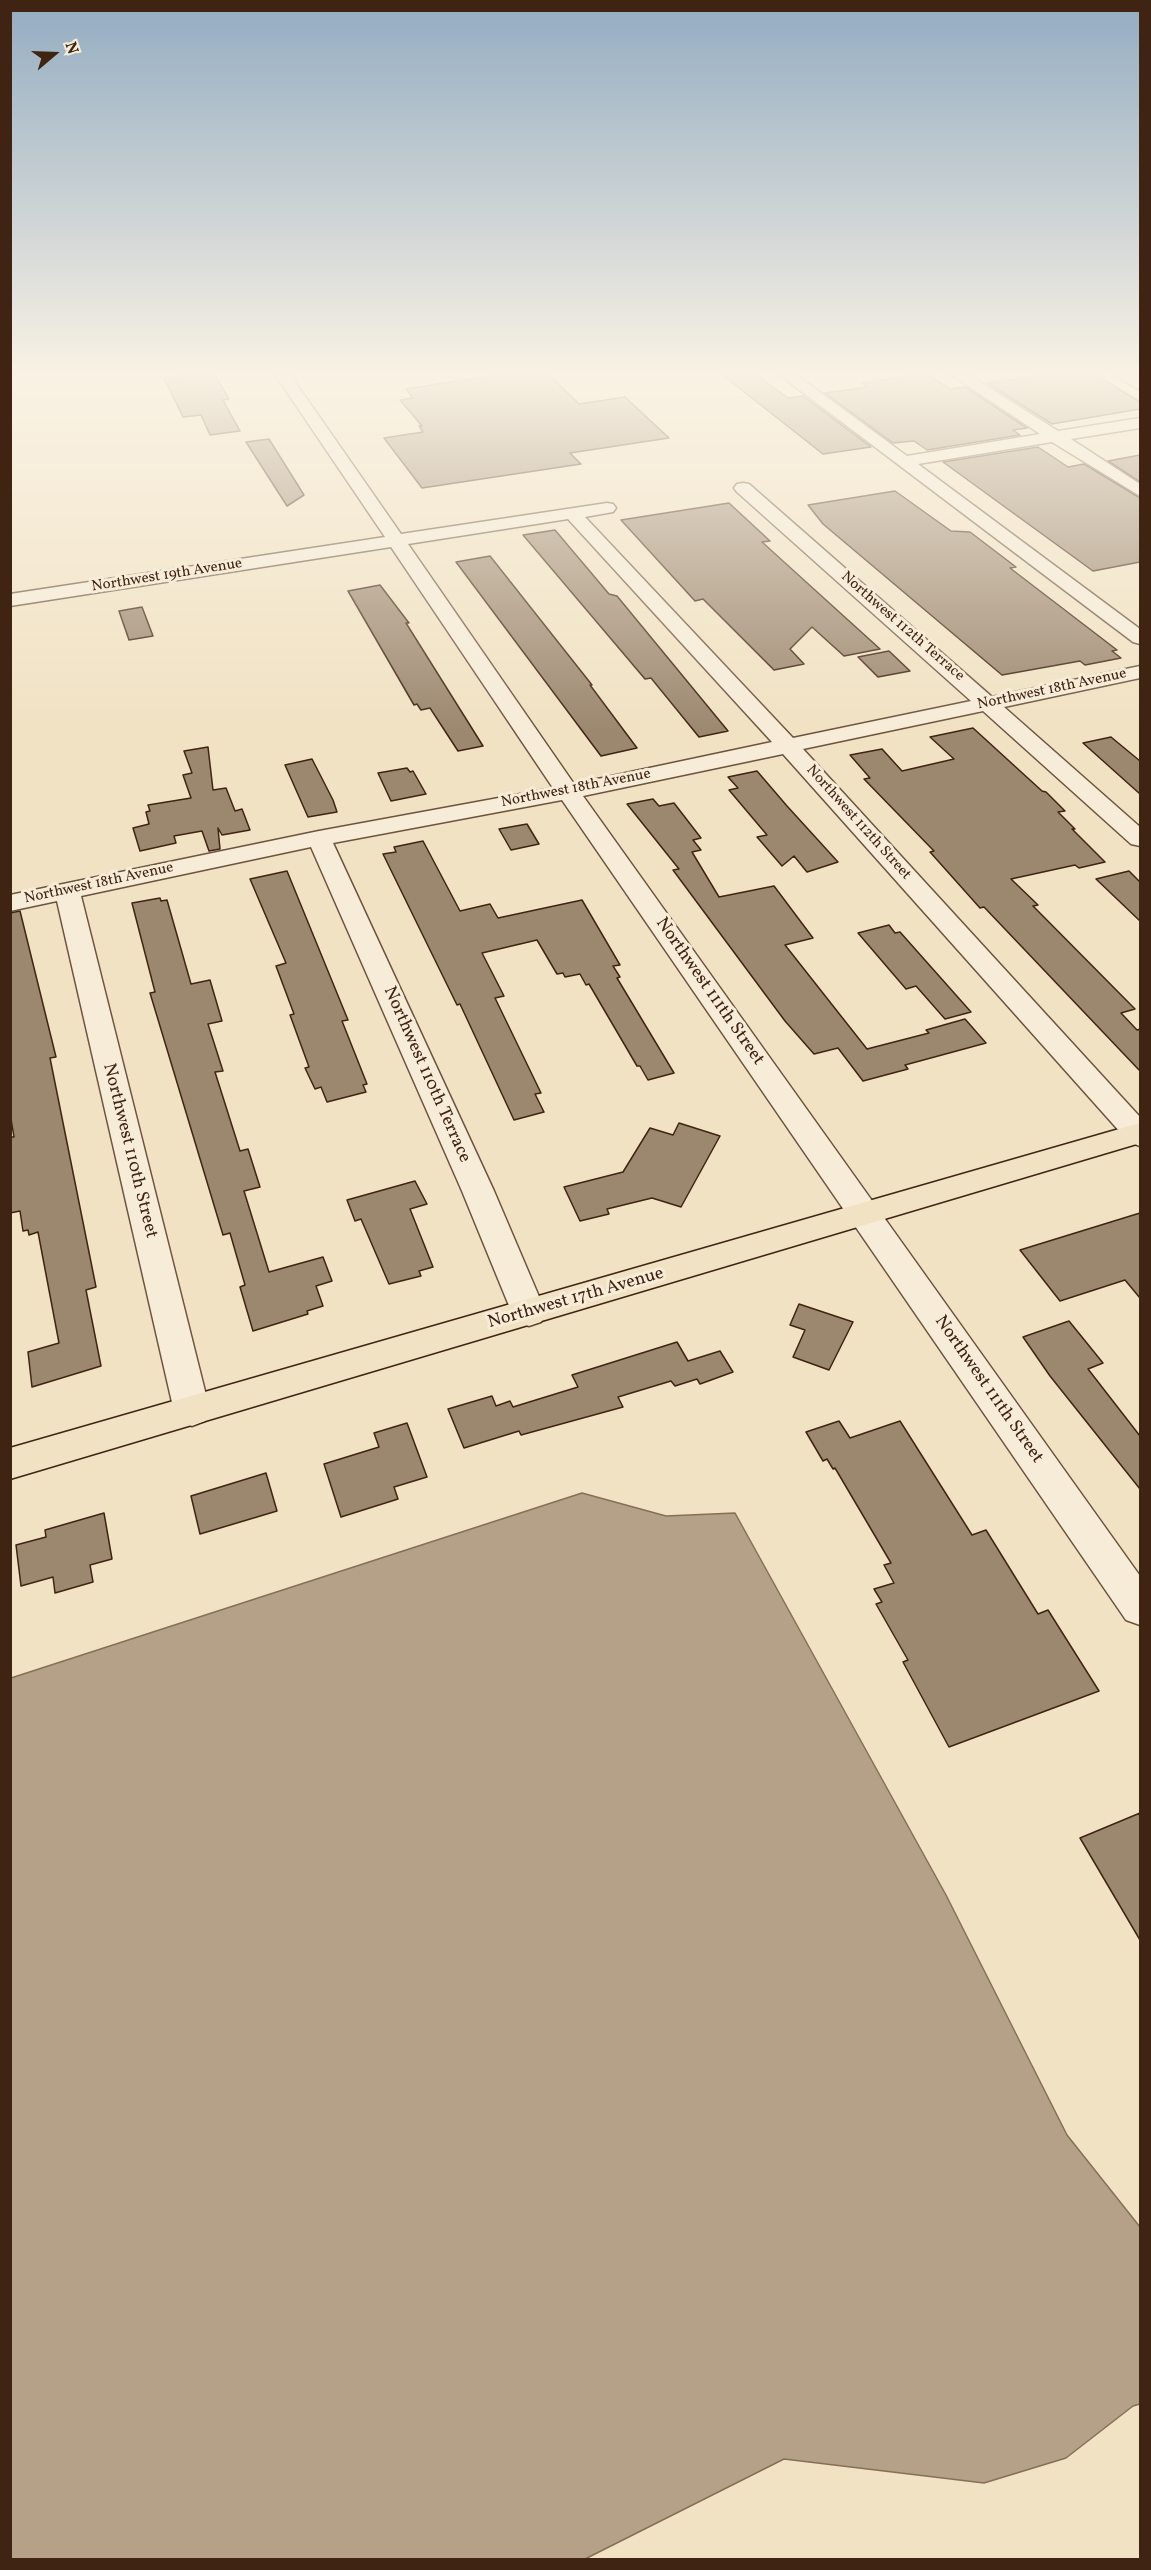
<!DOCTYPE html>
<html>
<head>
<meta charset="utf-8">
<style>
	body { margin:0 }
	#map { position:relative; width:1151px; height:2570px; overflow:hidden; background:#f1e2c3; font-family:Vollkorn,serif }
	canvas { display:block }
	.frame { position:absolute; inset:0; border:12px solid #402413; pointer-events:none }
	.north { position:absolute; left:24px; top:24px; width:60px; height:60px; -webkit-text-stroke:4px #f6ecd8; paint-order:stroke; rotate:71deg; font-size:16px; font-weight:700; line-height:24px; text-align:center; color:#402413 }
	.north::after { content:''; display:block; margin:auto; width:21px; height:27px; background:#402413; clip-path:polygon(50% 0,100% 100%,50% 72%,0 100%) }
</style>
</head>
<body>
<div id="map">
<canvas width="1151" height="2570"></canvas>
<div class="frame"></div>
<div class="north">N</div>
</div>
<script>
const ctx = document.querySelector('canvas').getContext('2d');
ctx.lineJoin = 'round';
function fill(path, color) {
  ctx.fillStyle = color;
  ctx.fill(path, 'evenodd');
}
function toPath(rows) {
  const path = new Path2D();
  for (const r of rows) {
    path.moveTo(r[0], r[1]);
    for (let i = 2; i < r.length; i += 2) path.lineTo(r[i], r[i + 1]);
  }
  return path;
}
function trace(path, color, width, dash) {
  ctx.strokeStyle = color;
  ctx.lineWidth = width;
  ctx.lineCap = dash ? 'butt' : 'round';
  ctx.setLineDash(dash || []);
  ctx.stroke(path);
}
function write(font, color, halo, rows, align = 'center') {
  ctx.font = font + ' Vollkorn,serif';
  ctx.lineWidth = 6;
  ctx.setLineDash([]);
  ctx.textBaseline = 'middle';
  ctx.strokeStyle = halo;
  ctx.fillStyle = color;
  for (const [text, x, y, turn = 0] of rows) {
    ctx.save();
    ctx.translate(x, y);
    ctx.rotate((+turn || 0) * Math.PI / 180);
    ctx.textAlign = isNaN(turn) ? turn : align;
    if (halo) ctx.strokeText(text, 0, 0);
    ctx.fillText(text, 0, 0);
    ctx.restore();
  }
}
const water = toPath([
	[582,1493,666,1516,735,1513,946,1895,1067,2135,1140,2227,1140,2404,1133,2406,1066,2458,984,2483,784,2459,585,2559,11,2559,11,1678,582,1493]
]);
fill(water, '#b5a187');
trace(water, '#866f59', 1.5);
const building = toPath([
	[214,373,229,399,223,400,240,431,210,435,201,415,183,417,164,378,214,373],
	[508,373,547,373,579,404,625,397,669,438,570,453,581,464,422,488,384,438,423,432,419,426,422,426,400,400,413,398,406,389,508,373],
	[720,373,754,373,788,398,803,396,871,447,823,454,720,373],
	[925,373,950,389,965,387,1027,428,1013,430,1020,435,927,450,914,441,893,443,825,393,868,387,862,383,925,373],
	[1056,373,1093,373,1140,402,1140,409,1052,424,987,383,1056,373],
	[269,439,304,495,287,506,246,442,269,439],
	[1038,447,1068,467,1084,464,1140,498,1140,562,1093,571,943,462,1038,447],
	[1140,455,1140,482,1108,461,1140,455],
	[895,491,951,531,970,532,1016,567,1010,568,1117,650,1112,651,1121,658,1085,665,1080,661,1002,675,823,524,808,505,895,491],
	[729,503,770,541,762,542,880,649,844,656,812,627,790,649,804,664,774,670,703,599,695,601,621,520,729,503],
	[555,530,609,594,617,596,728,731,699,737,651,678,645,679,523,535,555,530],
	[490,556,592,685,590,685,637,748,601,756,456,562,490,556],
	[380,585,409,623,406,623,483,746,458,751,430,708,421,710,417,704,414,705,348,591,380,585],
	[142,607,153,636,129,640,119,611,142,607],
	[889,651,910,671,878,677,858,657,889,651],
	[973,728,1042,791,1046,792,1065,811,1058,812,1075,829,1072,829,1105,862,1079,868,1075,865,1011,879,1038,905,1033,906,1135,1009,1121,1013,1137,1030,1140,1029,1140,1071,984,907,980,908,930,852,934,851,864,779,870,778,850,755,882,749,902,771,954,759,930,737,973,728],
	[1111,737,1140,761,1140,794,1083,743,1111,737],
	[208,747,213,790,226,788,235,811,242,809,250,830,222,835,218,828,220,849,209,851,202,831,174,836,176,843,140,851,133,828,149,824,146,812,150,811,148,805,191,798,183,775,192,773,184,751,208,747],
	[312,759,333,800,337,812,308,817,285,765,312,759],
	[407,768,410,772,413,771,426,794,391,801,378,773,407,768],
	[757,771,787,806,838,862,807,872,794,856,782,866,757,837,767,835,729,790,738,788,728,777,757,771],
	[653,799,659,806,674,803,701,838,693,840,701,850,692,852,719,897,774,886,813,938,785,945,867,1049,929,1033,926,1030,965,1019,986,1043,905,1065,908,1069,863,1081,838,1048,814,1054,785,1021,673,870,679,869,627,804,653,799],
	[527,824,539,844,511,850,499,829,527,824],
	[423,841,460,911,490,904,498,918,582,900,620,965,613,966,620,977,617,978,674,1073,648,1080,640,1066,637,1066,589,984,586,985,580,974,565,977,563,973,557,974,537,940,482,953,504,996,495,998,541,1093,535,1094,544,1112,514,1120,460,1004,457,1005,383,854,396,852,394,847,423,841],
	[287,871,348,1020,342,1021,367,1084,363,1085,366,1092,327,1102,321,1087,315,1089,305,1068,309,1067,290,1015,294,1014,276,966,286,963,250,879,287,871],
	[1129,871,1140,882,1140,921,1096,879,1129,871],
	[160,898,161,901,167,900,191,984,210,980,222,1021,208,1024,223,1071,215,1072,240,1151,248,1149,260,1187,244,1191,269,1272,323,1257,332,1281,316,1286,323,1306,307,1311,308,1314,253,1331,240,1287,245,1285,230,1233,223,1235,150,993,155,992,132,903,160,898],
	[20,911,56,1057,50,1058,96,1287,86,1290,101,1366,32,1387,28,1352,59,1343,38,1232,29,1235,28,1230,23,1231,20,1211,10,1213,10,1137,14,1137,10,1113,10,913,20,911],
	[889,925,895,933,900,932,971,1012,945,1019,916,986,906,989,858,933,889,925],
	[679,1123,720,1136,681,1207,652,1198,607,1209,609,1214,580,1221,564,1187,623,1172,650,1128,673,1135,679,1123],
	[415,1181,427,1204,410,1209,433,1267,419,1271,421,1276,389,1284,361,1219,355,1221,347,1200,415,1181],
	[1140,1213,1140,1298,1125,1280,1060,1301,1020,1250,1140,1213],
	[799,1304,853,1322,829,1370,793,1357,805,1330,790,1325,799,1304],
	[1069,1321,1103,1363,1088,1369,1140,1436,1140,1489,1050,1376,1023,1337,1069,1321],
	[677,1342,688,1361,720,1351,733,1372,700,1384,697,1379,675,1386,671,1381,618,1397,623,1407,521,1435,519,1431,464,1448,448,1409,492,1396,496,1406,510,1401,513,1407,578,1387,572,1375,677,1342],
	[839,1421,850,1438,900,1421,972,1535,986,1530,1038,1614,1048,1610,1099,1691,949,1747,903,1662,908,1660,876,1604,882,1602,874,1589,894,1583,884,1565,891,1563,835,1468,833,1469,827,1459,823,1461,806,1432,839,1421],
	[407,1423,427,1477,394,1487,398,1499,341,1517,324,1464,379,1447,374,1433,407,1423],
	[266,1473,277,1511,200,1534,191,1496,266,1473],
	[104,1513,112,1559,90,1565,93,1582,55,1593,53,1577,21,1586,16,1545,46,1537,45,1530,104,1513],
	[1140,1813,1140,1940,1080,1838,1140,1813]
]);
fill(building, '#9c876f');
trace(building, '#402413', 1.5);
const minor = toPath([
	[274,373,289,373,401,534,607,503,613,504,616,508,613,512,585,517,793,738,971,701,737,492,734,488,737,484,743,483,749,484,992,697,1140,666,1140,678,1004,707,1140,827,1140,846,1131,844,983,711,803,749,1140,1117,1140,1146,1129,1142,783,754,583,796,1140,1576,1140,1625,1126,1620,562,800,333,843,494,1191,546,1313,541,1322,529,1326,517,1322,512,1313,462,1191,311,847,81,896,210,1411,205,1421,192,1426,179,1421,174,1411,57,901,10,911,10,895,319,831,553,788,391,547,10,606,10,594,385,537,274,373],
	[568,519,772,742,574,784,408,544,568,519],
	[777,373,794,373,907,456,1040,434,949,373,966,373,1058,431,1140,418,1140,428,1071,439,1140,484,1140,496,1052,442,918,464,1140,629,1140,644,1133,642,777,373],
	[1111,373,1129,373,1140,379,1140,390,1111,373]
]);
const major = toPath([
	[1140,1123,1140,1143,10,1479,10,1448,1140,1123]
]);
trace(minor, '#6c543f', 3);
trace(major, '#402413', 3);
fill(minor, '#f6ecd8');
fill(major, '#f1e2c3');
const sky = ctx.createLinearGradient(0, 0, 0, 732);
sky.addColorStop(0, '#93acc1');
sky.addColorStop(0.51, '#f9f2e4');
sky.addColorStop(1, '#f9f2e400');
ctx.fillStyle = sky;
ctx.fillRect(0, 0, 1151, 732);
write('15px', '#402413', '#f6ecd8', [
	["Northwest 19th Avenue",167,576,-9],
	["Northwest 112th Terrace",902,627,41],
	["Northwest 18th Avenue",1052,690,-12],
	["Northwest 18th Avenue",576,789,-11],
	["Northwest 112th Street",858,823,48],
	["Northwest 18th Avenue",99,884,-12]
]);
write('18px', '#402413', '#f6ecd8', [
	["Northwest 111th Street",709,992,55],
	["Northwest 110th Terrace",426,1075,66],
	["Northwest 110th Street",129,1151,76],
	["Northwest 17th Avenue",576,1299,-16],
	["Northwest 111th Street",988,1390,55]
]);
</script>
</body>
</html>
